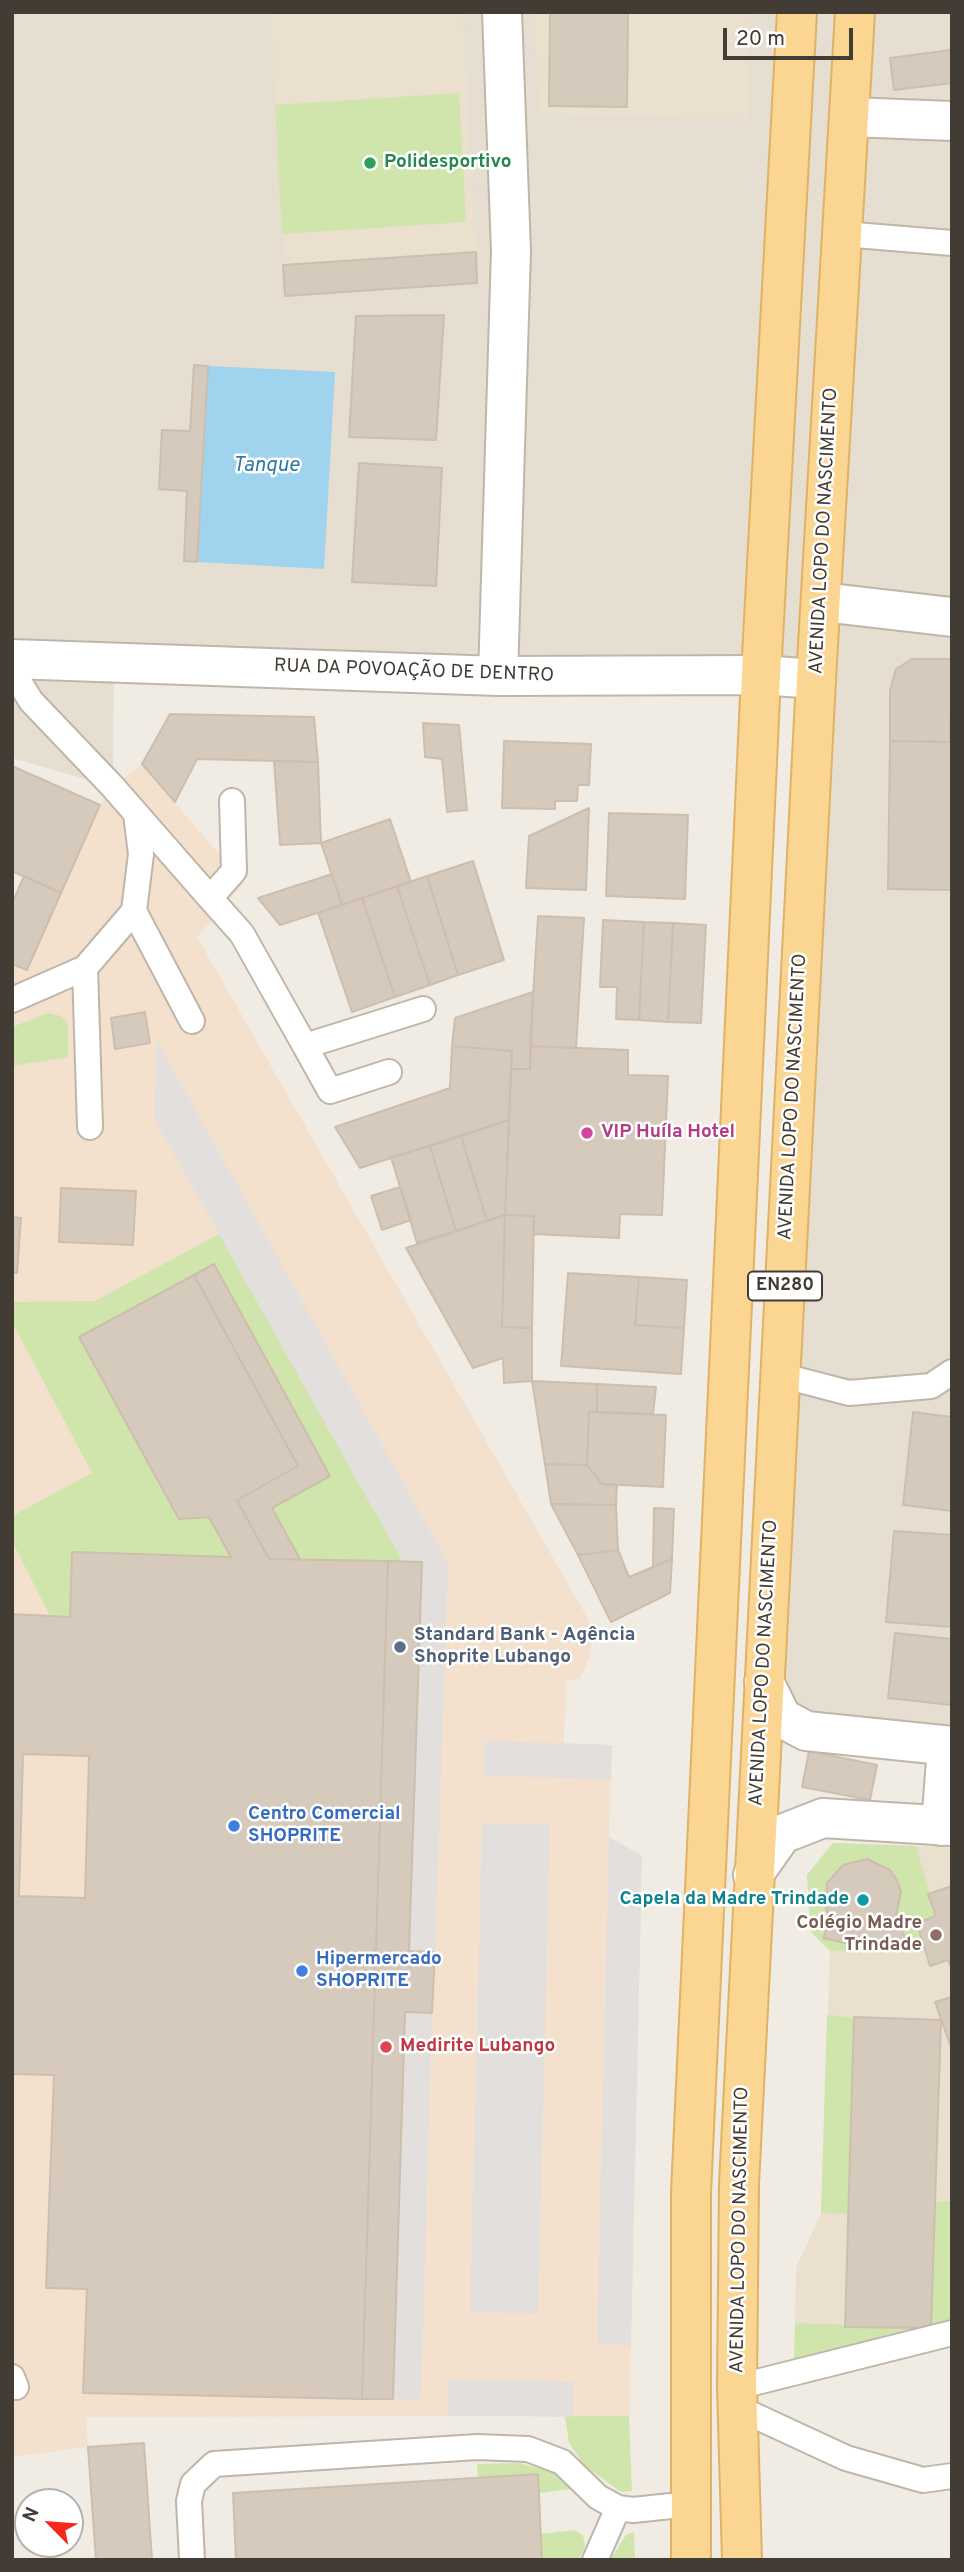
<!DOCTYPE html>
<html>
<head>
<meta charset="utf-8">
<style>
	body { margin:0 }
	#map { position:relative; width:964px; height:2572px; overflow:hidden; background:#f1ece3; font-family:Overpass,sans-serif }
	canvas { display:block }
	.frame { position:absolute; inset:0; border:14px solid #433c34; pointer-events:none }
	.north { position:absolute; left:14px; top:2488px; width:70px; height:70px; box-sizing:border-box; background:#fff; border:2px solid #b4b1ae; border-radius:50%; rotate:295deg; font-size:19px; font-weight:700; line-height:28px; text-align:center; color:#433c34 }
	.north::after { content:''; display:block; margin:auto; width:24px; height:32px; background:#f42917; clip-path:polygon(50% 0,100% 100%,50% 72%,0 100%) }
	.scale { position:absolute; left:723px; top:28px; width:130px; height:32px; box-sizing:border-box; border:4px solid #433c34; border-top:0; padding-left:9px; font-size:21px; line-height:24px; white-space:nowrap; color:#433c34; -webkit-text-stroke:5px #fff; paint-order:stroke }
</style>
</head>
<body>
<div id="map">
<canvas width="964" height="2572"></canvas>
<div class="frame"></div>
<div class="north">N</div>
<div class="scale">20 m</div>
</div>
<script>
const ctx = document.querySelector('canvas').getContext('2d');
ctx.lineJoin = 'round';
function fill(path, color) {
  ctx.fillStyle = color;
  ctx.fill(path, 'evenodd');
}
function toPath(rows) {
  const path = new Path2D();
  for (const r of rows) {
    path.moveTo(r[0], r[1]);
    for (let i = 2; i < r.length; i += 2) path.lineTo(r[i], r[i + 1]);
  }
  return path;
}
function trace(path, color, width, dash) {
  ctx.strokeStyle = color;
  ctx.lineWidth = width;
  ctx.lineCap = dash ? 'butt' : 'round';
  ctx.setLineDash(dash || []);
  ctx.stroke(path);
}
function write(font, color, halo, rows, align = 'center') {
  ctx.font = font + ' Overpass,sans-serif';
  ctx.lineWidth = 5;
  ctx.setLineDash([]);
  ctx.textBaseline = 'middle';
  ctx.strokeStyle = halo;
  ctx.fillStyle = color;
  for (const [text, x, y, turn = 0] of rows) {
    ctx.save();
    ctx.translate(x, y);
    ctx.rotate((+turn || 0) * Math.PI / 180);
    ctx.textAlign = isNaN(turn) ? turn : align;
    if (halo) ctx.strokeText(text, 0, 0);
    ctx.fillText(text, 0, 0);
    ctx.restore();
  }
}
fill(toPath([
	[12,12,952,12,952,1746,782,1718,816,679,114,663,113,787,12,758]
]), '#e5ded1');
fill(toPath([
	[142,764,244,883,197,937,587,1617,593,1634,589,1659,580,1678,566,1681,564,1743,612,1745,609,1837,642,1856,629,2416,86,2417,88,2447,12,2457,12,964,27,970,100,805,113,787]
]), '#f3e1ce');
fill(toPath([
	[270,12,463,12,477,283,286,295],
	[534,12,752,12,747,119,539,114],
	[833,1843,952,1847,952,2323,794,2362,796,2268,821,2213,830,1951,811,1932,807,1875]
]), '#eae0cd');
fill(toPath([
	[459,93,466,222,282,234,275,105],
	[48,1013,61,1016,68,1023,68,1057,12,1066,12,1027],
	[219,1234,403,1562,300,1559,272,1508,329,1476,214,1265,79,1337,179,1519,209,1517,231,1557,72,1552,70,1617,50,1616,12,1541,12,1516,92,1473,12,1322,12,1302,95,1301],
	[833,1843,916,1846,936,1916,917,1923,925,1948,830,1951,811,1932,807,1875],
	[867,1859,890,1870,897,1880,900,1904,896,1916,905,1938,864,1947,824,1938,831,1920,826,1909,827,1883,843,1865],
	[827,2015,854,2018,849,2214,821,2213],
	[952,2201,952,2323,931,2328,794,2362,795,2323,931,2328,935,2202],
	[565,2416,629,2416,632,2491,621,2492,585,2466,569,2443],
	[520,2463,561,2474,574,2483,572,2489,539,2493,537,2474,478,2478,477,2464],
	[575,2530,583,2535,585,2546,579,2560,542,2560,541,2534],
	[634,2532,635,2560,610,2560,626,2535]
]), '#cfe5ac');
fill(toPath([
	[157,1041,448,1563,435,1952,409,1951,422,1563,403,1562,154,1118],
	[485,1741,612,1745,611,1779,484,1776],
	[482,1823,550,1824,538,2314,470,2312],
	[609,1837,642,1856,631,2345,597,2345],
	[405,2012,432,2013,421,2399,393,2399],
	[448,2380,574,2382,573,2417,447,2415]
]), '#e2dfdc');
fill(toPath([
	[208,366,335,372,324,569,197,562]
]), '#a0d3ee');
const building = toPath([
	[550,12,628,12,627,107,549,106,550,12],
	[952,50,952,83,894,90,890,58,952,50],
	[476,252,477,283,285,296,283,265,476,252],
	[444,315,436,440,349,437,356,316,444,315],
	[194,365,208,366,197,562,184,561,187,491,159,489,162,430,190,431,194,365],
	[359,463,442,468,436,586,352,582,359,463],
	[912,659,952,659,950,742,890,741,890,690,896,669,912,659],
	[170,714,314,717,318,762,197,759,175,802,142,764,170,714],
	[423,723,459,725,467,810,447,812,442,759,425,757,423,723],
	[504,741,591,744,589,785,578,785,577,801,555,801,555,809,502,808,504,741],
	[890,741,952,742,952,890,888,889,890,741],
	[274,761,318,762,321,843,280,845,274,761],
	[12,766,100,805,61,893,12,871,12,766],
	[589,808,586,890,526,888,529,836,589,808],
	[609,813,688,815,685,899,606,896,609,813],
	[390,819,411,882,342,905,321,843,390,819],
	[473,861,504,960,458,975,427,876,473,861],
	[332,874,342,905,280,925,258,898,332,874],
	[24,876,61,893,27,970,12,964,12,904,24,876],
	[427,876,458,975,430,985,397,886,427,876],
	[397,886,430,985,395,997,362,898,397,886],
	[362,898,395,997,352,1012,318,913,362,898],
	[538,916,584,918,576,1048,530,1046,538,916],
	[603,920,644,922,639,1020,616,1019,617,987,600,987,603,920],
	[644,922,673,923,668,1022,639,1020,644,922],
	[673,923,706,925,701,1023,668,1022,673,923],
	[533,992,530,1069,511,1069,512,1051,452,1046,455,1018,533,992],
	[145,1012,150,1043,115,1049,111,1018,145,1012],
	[452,1046,512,1051,509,1120,360,1168,335,1127,450,1088,452,1046],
	[530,1046,628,1050,628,1075,668,1076,662,1215,620,1214,619,1238,533,1234,534,1216,505,1215,511,1069,530,1069,530,1046],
	[509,1120,505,1215,487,1221,461,1136,509,1120],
	[461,1136,487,1221,456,1231,430,1146,461,1136],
	[430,1146,456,1231,417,1243,391,1157,430,1146],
	[400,1187,411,1220,382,1230,371,1196,400,1187],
	[61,1188,136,1191,133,1245,59,1242,61,1188],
	[505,1215,502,1327,532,1328,532,1381,504,1383,503,1358,473,1368,406,1248,505,1215],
	[505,1215,534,1216,532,1328,502,1327,505,1215],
	[12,1217,21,1218,17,1273,12,1273,12,1217],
	[214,1264,330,1476,272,1508,300,1559,269,1559,237,1500,298,1466,194,1275,214,1264],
	[568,1273,639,1277,635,1325,684,1328,681,1374,561,1366,568,1273],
	[194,1275,298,1466,237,1500,269,1559,388,1561,362,2399,83,2393,87,2289,46,2288,54,2075,12,2074,12,1614,70,1617,72,1552,231,1557,209,1517,179,1519,79,1337,194,1275],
	[23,1754,89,1756,85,1898,19,1896,23,1754],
	[639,1277,687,1280,684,1328,635,1325,639,1277],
	[532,1381,597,1384,597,1412,589,1412,587,1465,545,1464,532,1381],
	[597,1384,656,1387,653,1414,597,1412,597,1384],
	[589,1412,666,1415,663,1487,602,1484,587,1465,589,1412],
	[913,1412,952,1417,952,1511,903,1505,913,1412],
	[545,1464,587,1465,602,1484,617,1485,616,1505,551,1504,545,1464],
	[551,1504,616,1505,618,1550,578,1555,551,1504],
	[654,1508,674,1509,672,1559,653,1567,654,1508],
	[894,1531,952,1535,952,1627,886,1622,894,1531],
	[618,1550,629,1577,672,1559,670,1593,611,1622,578,1555,618,1550],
	[388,1561,422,1562,409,1951,435,1952,432,2013,405,2012,393,2399,362,2399,388,1561],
	[895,1633,952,1639,952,1705,888,1698,895,1633],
	[809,1751,877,1765,870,1800,802,1787,809,1751],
	[867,1859,890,1870,897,1880,901,1892,896,1916,905,1938,864,1947,823,1938,831,1920,826,1909,827,1883,843,1865,867,1859],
	[952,1886,952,1970,948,1960,930,1966,917,1923,936,1916,928,1894,952,1886],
	[952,1997,952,2050,935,2002,952,1997],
	[854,2017,941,2020,931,2328,845,2327,854,2017],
	[144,2443,152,2560,96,2560,88,2447,144,2443],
	[538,2474,542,2560,236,2560,233,2493,538,2474]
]);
fill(building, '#d5cabc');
trace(building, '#cdbead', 2);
const lane = toPath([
	[843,234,952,243],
	[12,670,31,701,113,787,210,898,234,871,232,801],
	[210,898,242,934,305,1046],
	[134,911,192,1021],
	[85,968,90,1127],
	[12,1000,85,968,134,911,141,854,136,814],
	[389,1072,330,1091,305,1046,423,1009],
	[780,1375,849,1393,931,1386,952,1372],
	[12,2377,16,2387],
	[737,2387,952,2333],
	[738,2408,846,2458,923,2480,952,2476],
	[192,2560,189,2501,193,2484,214,2464,477,2447,528,2449,562,2462,598,2497,618,2508,633,2510,690,2504],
	[595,2560,618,2508]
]);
const street = toPath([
	[850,117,952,121],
	[822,602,952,617],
	[12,659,498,676,761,675,816,679],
	[498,676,511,251,502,12],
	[764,1682,782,1718,806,1731,952,1746],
	[941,1826,947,1747],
	[753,1875,782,1834,823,1818,952,1826]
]);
const primary = toPath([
	[691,2560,691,2193,761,675,797,12],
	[742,2560,737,2387,739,2184,816,679,855,12]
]);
trace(lane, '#bfb6a9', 28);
trace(street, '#bfb6a9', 42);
trace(primary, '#e0b263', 42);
trace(lane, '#fff', 24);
trace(street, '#fff', 38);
trace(primary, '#fbd692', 38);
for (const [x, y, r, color] of [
	[370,163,7,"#2e9e5b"],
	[587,1133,7,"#d1479c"],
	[400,1647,7,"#5c6f8a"],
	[234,1826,7,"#3f7fe0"],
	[863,1900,7,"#0f9aa8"],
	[936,1935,7,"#8d6e63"],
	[302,1971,7,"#3f7fe0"],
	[386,2047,7,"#e0444e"]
]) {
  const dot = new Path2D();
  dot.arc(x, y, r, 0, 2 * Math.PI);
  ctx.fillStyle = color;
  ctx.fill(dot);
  trace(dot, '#fff', 2.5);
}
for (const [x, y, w] of [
	[785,1286,74]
]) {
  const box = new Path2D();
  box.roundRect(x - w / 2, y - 14.5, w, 29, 5);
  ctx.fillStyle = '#fff';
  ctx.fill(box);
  trace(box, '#433c34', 2);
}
write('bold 18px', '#433c34', null, [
	["EN280",785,1286]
]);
write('bold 19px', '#27864d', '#fff', [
	["Polidesportivo",384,163]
], 'left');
write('19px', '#433c34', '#fff', [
	["AVENIDA LOPO DO NASCIMENTO",825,531,-87],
	["RUA DA POVOAÇÃO DE DENTRO",414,672,2],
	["AVENIDA LOPO DO NASCIMENTO",794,1097,-87],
	["AVENIDA LOPO DO NASCIMENTO",765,1663,-87],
	["AVENIDA LOPO DO NASCIMENTO",741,2230,-89]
]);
write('bold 19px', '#b23c85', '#fff', [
	["VIP Huíla Hotel",601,1133]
], 'left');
write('bold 19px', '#4e5e75', '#fff', [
	["Standard Bank - Agência",414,1636],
	["Shoprite Lubango",414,1658]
], 'left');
write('bold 19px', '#366cbe', '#fff', [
	["Centro Comercial",248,1815],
	["SHOPRITE",248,1837],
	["Hipermercado",316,1960],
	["SHOPRITE",316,1982]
], 'left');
write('bold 19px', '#0d838f', '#fff', [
	["Capela da Madre Trindade",849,1900]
], 'right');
write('bold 19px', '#785e54', '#fff', [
	["Colégio Madre",922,1924],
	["Trindade",922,1946]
], 'right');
write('bold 19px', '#be3a42', '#fff', [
	["Medirite Lubango",400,2047]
], 'left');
write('italic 21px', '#2e7aa3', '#fff', [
	["Tanque",266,467]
]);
</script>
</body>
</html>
